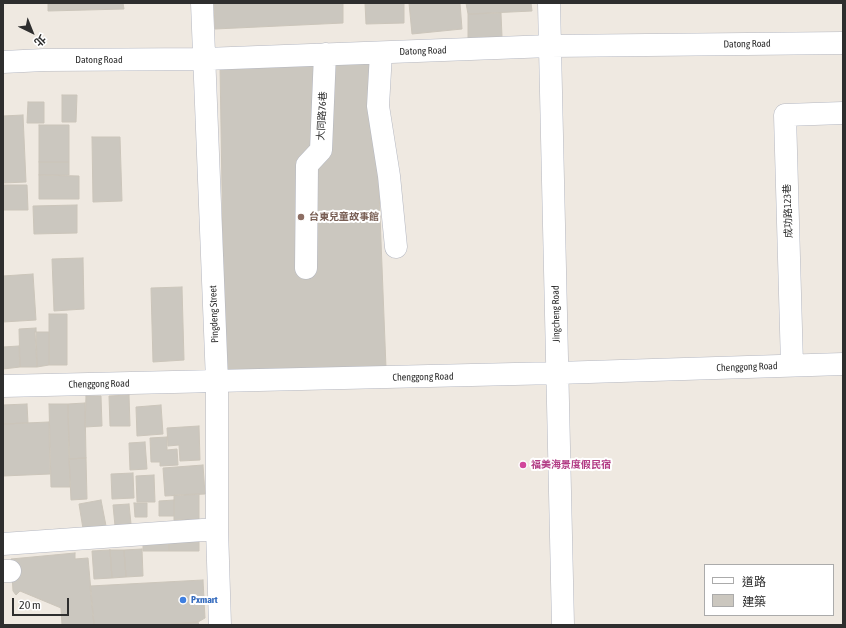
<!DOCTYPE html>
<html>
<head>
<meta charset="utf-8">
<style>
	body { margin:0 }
	#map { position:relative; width:846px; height:628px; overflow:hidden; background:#efe9e1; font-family:"Asap Condensed","Noto Sans TC",sans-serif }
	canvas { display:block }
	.frame { position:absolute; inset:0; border:4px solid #2e2e2e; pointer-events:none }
	.legend { position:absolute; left:704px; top:564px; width:130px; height:52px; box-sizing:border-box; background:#fff; border:1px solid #ababab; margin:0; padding:5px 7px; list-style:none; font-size:12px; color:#2e2e2e }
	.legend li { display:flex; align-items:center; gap:8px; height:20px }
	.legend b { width:20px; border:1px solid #ababab }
	.north { position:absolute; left:12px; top:12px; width:40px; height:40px; -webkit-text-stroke:3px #fff; paint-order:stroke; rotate:137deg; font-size:11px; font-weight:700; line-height:16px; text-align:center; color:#2e2e2e }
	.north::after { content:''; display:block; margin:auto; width:14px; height:18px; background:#2e2e2e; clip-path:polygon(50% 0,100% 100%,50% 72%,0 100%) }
	.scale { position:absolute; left:12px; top:598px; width:57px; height:18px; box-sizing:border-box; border:2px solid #2e2e2e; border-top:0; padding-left:5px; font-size:12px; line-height:14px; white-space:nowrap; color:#2e2e2e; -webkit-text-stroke:3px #fff; paint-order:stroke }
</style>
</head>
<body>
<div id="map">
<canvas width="846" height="628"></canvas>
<div class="frame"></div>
<ul class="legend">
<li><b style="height:5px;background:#fff"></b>道路</li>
<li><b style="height:11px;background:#cbc7bf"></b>建築</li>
</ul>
<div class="north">北</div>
<div class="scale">20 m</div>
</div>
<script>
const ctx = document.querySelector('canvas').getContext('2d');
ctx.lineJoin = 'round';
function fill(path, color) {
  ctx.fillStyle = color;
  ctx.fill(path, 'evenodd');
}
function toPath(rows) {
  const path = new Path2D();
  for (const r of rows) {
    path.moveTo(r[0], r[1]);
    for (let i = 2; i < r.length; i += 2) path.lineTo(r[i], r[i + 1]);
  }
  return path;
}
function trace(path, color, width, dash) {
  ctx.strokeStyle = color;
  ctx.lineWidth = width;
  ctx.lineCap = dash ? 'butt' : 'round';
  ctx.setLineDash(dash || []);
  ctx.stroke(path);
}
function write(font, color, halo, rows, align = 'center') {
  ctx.font = font + ' "Asap Condensed","Noto Sans TC",sans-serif';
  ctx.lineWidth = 4;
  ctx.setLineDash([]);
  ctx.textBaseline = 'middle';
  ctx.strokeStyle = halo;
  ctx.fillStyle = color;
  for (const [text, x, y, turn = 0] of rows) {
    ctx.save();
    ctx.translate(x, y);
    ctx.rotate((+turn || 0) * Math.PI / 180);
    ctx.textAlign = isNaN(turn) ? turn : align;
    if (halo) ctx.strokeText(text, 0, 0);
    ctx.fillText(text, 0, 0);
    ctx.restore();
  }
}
const building = toPath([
	[48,3,123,3,124,9,48,11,48,3],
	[214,3,343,3,343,23,215,29,214,3],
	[365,3,404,3,404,23,366,24,365,3],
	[409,3,460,3,462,29,412,34,409,3],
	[466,3,531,3,532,11,468,14,466,3],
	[501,13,502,37,468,38,468,14,501,13],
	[374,63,386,368,225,373,220,66,374,63],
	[62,95,77,95,76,122,62,122,62,95],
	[28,102,44,102,44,123,27,123,28,102],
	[23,115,26,182,3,183,3,116,23,115],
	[39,125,69,125,69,162,39,162,39,125],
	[92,137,120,137,122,201,93,202,92,137],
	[39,162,69,162,69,175,39,175,39,162],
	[39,175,79,176,79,199,39,199,39,175],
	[3,185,27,185,28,210,3,210,3,185],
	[77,205,77,233,34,234,33,206,77,205],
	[83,258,84,309,54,311,52,259,83,258],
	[33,274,36,320,3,322,3,276,33,274],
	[182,287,184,360,153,362,151,288,182,287],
	[49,314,67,314,67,365,49,365,49,314],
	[36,328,37,367,20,367,19,329,36,328],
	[35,332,49,332,49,365,37,367,35,332],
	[19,346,20,367,3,369,3,347,19,346],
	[129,395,130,426,110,426,109,396,129,395],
	[86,396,101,396,102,426,85,427,86,396],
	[85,403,86,458,69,459,68,404,85,403],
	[27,404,28,423,3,424,3,405,27,404],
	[49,404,68,404,70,487,51,487,49,404],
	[161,405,163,434,137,436,136,407,161,405],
	[49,422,50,474,3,476,3,424,49,422],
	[199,426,200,460,180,461,179,445,168,446,167,428,199,426],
	[167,437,167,450,177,449,178,465,160,466,160,462,151,462,150,438,167,437],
	[145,442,147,469,130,470,129,443,145,442],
	[86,458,87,499,71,500,69,459,86,458],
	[203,465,205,494,165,496,163,468,203,465],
	[133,473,134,498,112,499,111,474,133,473],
	[154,475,155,502,137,502,136,476,154,475],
	[199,494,199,519,174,520,174,495,199,494],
	[101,500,107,531,84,535,79,504,101,500],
	[174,500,174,516,159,516,159,501,174,500],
	[134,503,147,503,147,517,135,517,134,503],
	[129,504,131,524,115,526,113,505,129,504],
	[169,539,169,551,143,551,143,540,169,539],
	[169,539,199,539,199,551,169,551,169,539],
	[142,549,143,576,126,577,124,550,142,549],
	[110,550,112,578,94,579,92,551,110,550],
	[110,550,124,550,126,577,112,578,110,550],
	[75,553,75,559,88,558,94,625,62,625,61,608,20,591,16,595,13,591,11,559,75,553],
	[203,580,205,618,198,622,165,625,94,625,90,586,203,580],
	[198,622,199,625,165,625,198,622]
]);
fill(building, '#cbc7bf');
trace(building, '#cbc5ba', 1);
const minor = toPath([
	[202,3,217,381,217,529,220,625],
	[549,3,563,625],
	[381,53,378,106,389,176,396,247],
	[3,62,44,60,205,59,550,46,843,43],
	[306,268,307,165,321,150,325,54],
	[792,365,785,115,843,113],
	[3,386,557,373,843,364],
	[3,544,217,529],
	[3,571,10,571]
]);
trace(minor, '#b4b7c1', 23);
trace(minor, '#fff', 22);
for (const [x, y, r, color] of [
	[301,217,4,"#8d6e63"],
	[523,465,4,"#d1479c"],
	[183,600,4,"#3f7fe0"]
]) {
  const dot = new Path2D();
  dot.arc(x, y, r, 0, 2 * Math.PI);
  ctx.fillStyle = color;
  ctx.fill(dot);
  trace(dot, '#fff', 1.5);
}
write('10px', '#2e2e2e', '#fff', [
	["Datong Road",747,44,-1],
	["Datong Road",423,51,-2],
	["Datong Road",99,60],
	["大同路76巷",322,116,-87],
	["成功路123巷",788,211,-92],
	["Pingdeng Street",214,314,-92],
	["Jingcheng Road",556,314,-91],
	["Chenggong Road",747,367,-2],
	["Chenggong Road",423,377,-1],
	["Chenggong Road",99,384,-1]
]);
write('bold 10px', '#785e54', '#fff', [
	["台東兒童故事館",309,217]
], 'left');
write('bold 10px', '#b23c85', '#fff', [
	["福美海景度假民宿",531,465]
], 'left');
write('bold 10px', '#366cbe', '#fff', [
	["Pxmart",191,600]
], 'left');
</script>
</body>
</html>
